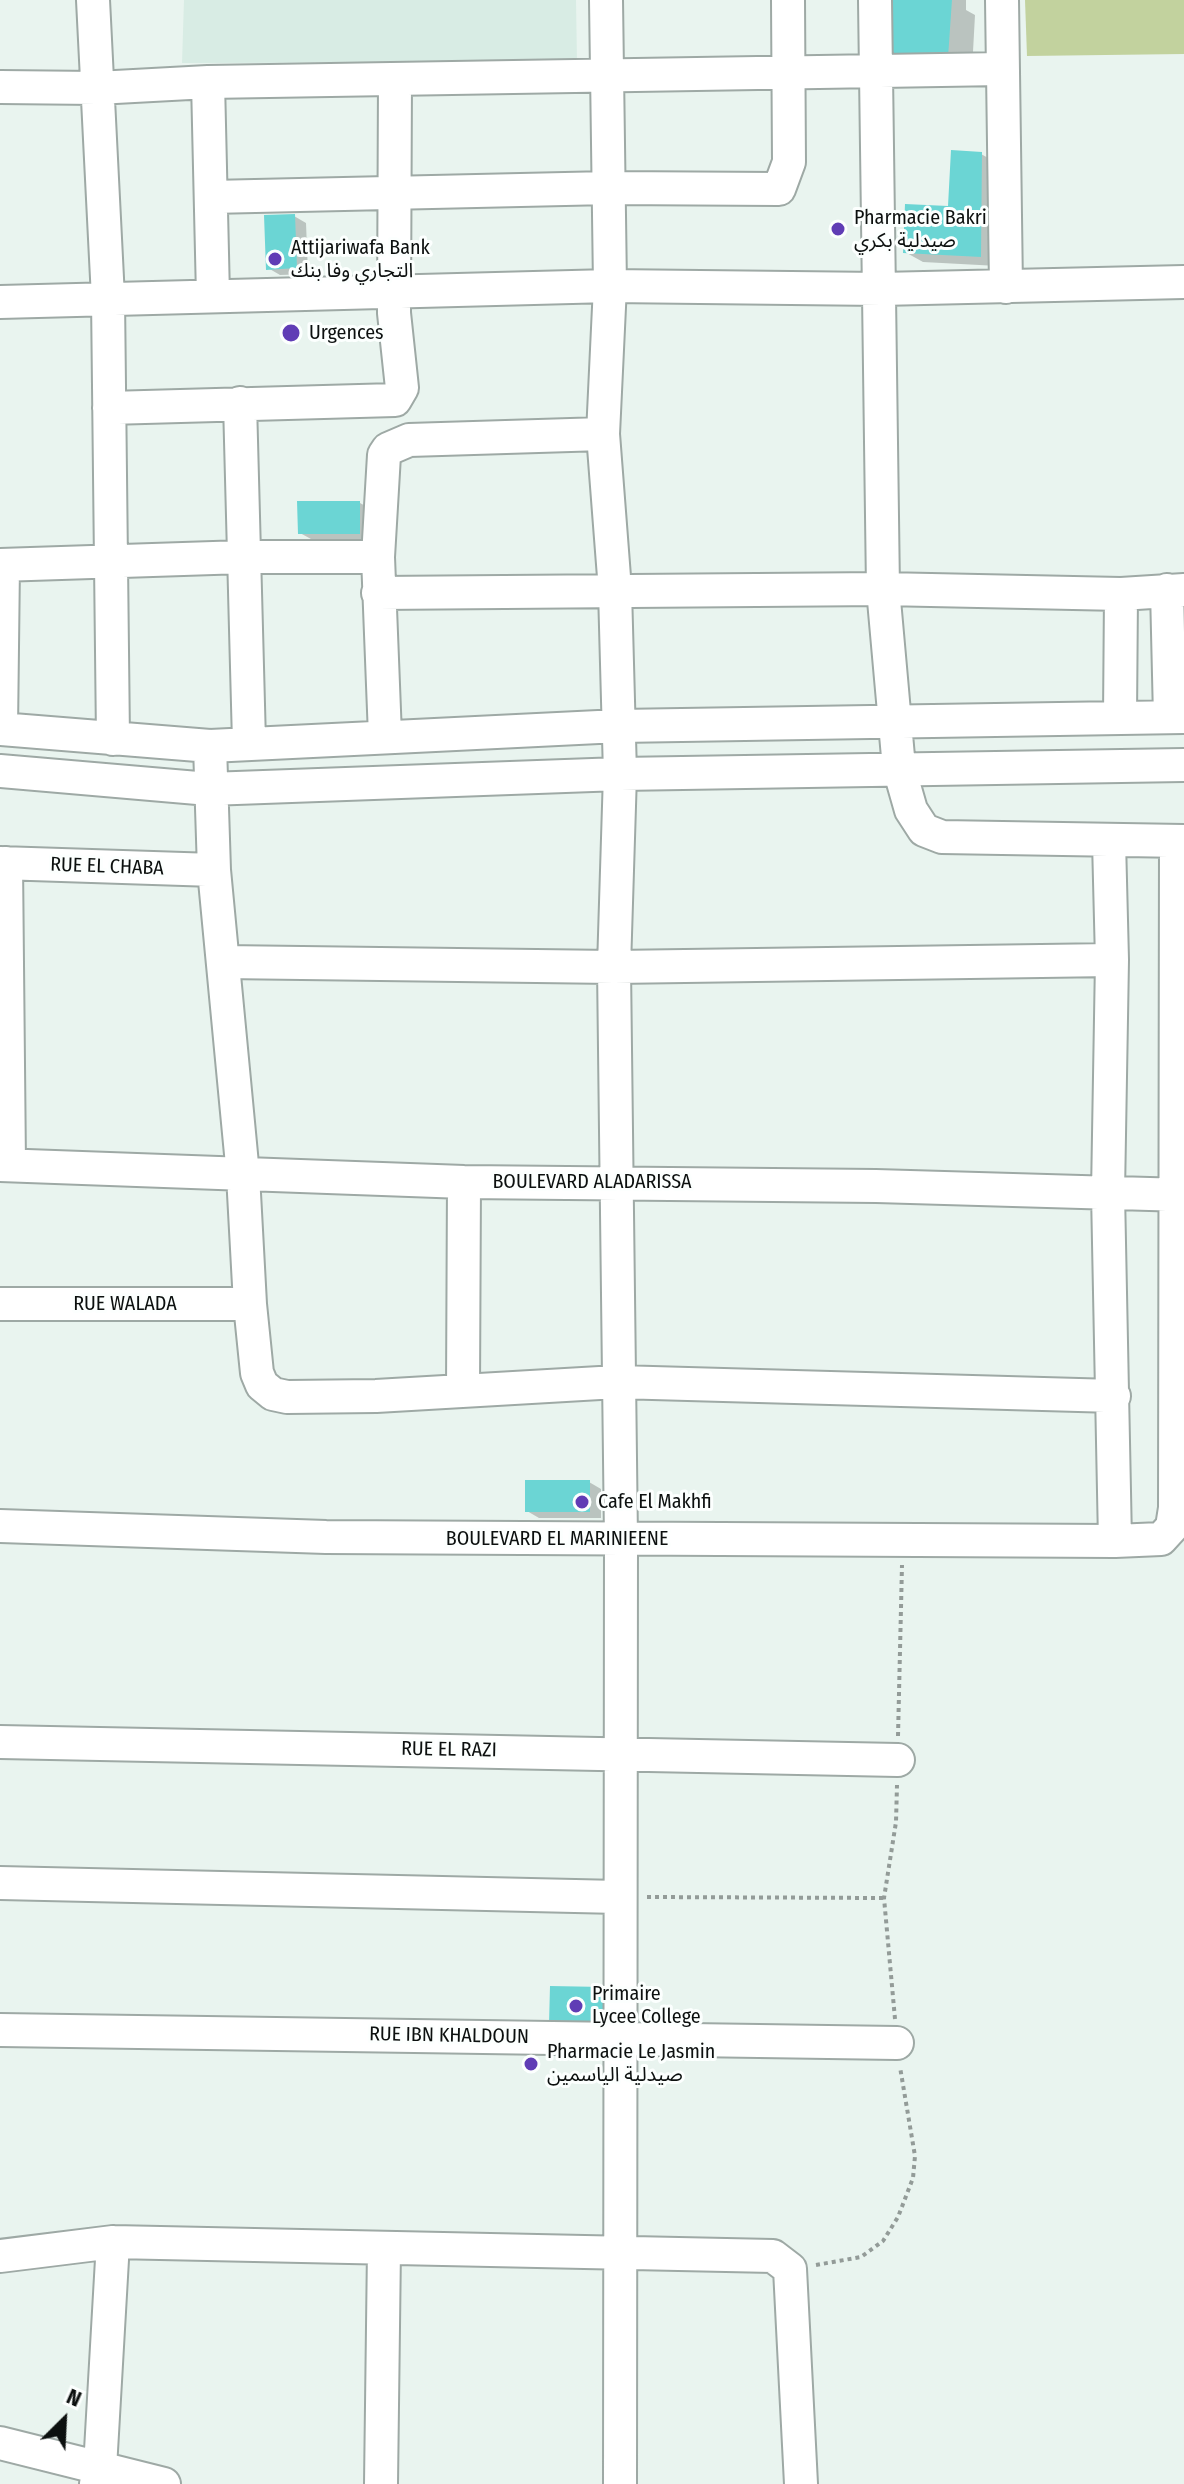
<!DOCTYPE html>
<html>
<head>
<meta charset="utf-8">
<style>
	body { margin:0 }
	#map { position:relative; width:1184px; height:2484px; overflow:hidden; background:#e9f4ef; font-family:"Fira Sans Condensed",sans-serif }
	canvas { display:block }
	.north { position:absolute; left:24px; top:2380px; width:80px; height:80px; -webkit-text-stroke:6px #fcfffe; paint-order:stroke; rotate:24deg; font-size:22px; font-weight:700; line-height:32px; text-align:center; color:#0c100f }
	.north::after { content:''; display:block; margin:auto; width:28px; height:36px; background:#0c100f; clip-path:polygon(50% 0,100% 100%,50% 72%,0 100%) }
</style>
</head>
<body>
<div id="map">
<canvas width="1184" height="2484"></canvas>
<div class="north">N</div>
</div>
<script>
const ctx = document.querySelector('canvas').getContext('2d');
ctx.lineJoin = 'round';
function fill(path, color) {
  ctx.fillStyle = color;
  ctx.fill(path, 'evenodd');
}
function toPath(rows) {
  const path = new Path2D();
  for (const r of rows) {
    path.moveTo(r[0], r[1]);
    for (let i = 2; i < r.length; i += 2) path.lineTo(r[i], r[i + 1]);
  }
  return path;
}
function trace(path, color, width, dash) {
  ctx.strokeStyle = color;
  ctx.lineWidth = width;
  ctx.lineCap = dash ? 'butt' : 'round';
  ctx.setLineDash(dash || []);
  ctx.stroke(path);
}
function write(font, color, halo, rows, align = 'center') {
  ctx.font = font + ' "Fira Sans Condensed","Noto Sans Arabic",sans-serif';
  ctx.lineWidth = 6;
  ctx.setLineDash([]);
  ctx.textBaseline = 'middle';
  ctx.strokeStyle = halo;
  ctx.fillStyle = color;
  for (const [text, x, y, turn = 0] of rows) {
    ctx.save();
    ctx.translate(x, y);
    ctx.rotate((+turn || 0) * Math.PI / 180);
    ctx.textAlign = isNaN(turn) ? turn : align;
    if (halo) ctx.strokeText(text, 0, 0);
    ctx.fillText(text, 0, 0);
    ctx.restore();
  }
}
fill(toPath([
	[184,0,576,0,577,62,182,63]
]), '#d8ece4');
fill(toPath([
	[1025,0,1184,0,1184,54,1027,56]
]), '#c2d29e');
fill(toPath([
	[895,0,966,0,966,10,975,15,972,70,916,66,892,53],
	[981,154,999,164,998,266,923,262,905,252,950,208],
	[294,216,306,223,308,274,280,275,268,268],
	[360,503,371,509,371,539,311,539,300,533],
	[589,1482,601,1489,601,1518,539,1518,527,1511],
	[603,1989,621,1999,620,2036,569,2035]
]), '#0003');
fill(toPath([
	[893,0,952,0,948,58,890,54],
	[951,150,982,152,981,257,903,253,905,204,948,206],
	[295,214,297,268,266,270,264,215],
	[297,501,360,501,360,534,298,534],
	[525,1480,590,1480,590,1512,525,1512],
	[550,1986,604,1987,603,2027,549,2025]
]), '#6bd5d4');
const minor = toPath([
	[93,0,108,298,113,739],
	[606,0,610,286,603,434,615,590,620,774,614,967,621,1540,620,2484],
	[875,0,883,589,899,768,911,810,924,830,942,837,1184,841],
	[1002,0,1006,287],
	[208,82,213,296],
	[0,87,97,88,208,82,1002,69],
	[211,197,609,188,779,189,789,162,788,0],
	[0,302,610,286,881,289,1184,282],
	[240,403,249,742],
	[109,408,395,400,402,388,394,313,395,79],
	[0,565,244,557,378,557],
	[1167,590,1170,717],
	[378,593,883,589,1121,594,1184,590],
	[1120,717,1121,594],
	[0,729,210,746,619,726,1184,717],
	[1,729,3,565],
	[385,736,378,557,384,455,388,449,409,440,603,434],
	[210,746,214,870,243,1175,250,1304,257,1373,262,1385,273,1394,287,1397,376,1396,617,1382,1114,1396],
	[0,771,209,789,620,774,1184,765],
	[1109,841,1112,960,1108,1193,1115,1541,1161,1539,1172,1527,1175,1508,1176,841],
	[0,863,214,870],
	[6,863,9,1165],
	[224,962,614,967,1112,960],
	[0,1165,464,1182,876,1186,1184,1195],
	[0,1304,250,1304],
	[463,1390,464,1182],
	[0,1526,326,1537,1115,1541],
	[0,1742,898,1760],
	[0,1883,619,1897],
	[0,2030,897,2043],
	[0,2256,113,2242,773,2256,790,2269,801,2484],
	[0,2443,164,2484],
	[96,2484,100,2468,113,2242],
	[381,2484,384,2248]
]);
trace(minor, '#9ea9a5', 36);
trace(toPath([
	[898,1736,902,1565],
	[647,1897,884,1898],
	[895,2019,884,1898,896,1822,897,1785],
	[816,2265,861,2257,883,2241,898,2217,913,2178,915,2156,900,2067]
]), '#939b98', 4, [4, 4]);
trace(minor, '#fff', 32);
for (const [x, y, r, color] of [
	[838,229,8,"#603db5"],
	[275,259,8,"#603db5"],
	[291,333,10,"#603db5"],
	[582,1502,8,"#603db5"],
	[576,2006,8,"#603db5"],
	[531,2064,8,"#603db5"]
]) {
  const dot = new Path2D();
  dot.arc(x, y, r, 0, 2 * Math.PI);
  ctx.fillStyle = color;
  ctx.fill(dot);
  trace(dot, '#fcfffe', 3);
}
write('20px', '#0c100f', '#fcfffe', [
	["Pharmacie Bakri",854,218],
	["صيدلية بكري",854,241],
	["Attijariwafa Bank",291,248],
	["التجاري وفا بنك",291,271],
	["Urgences",309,333],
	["Cafe El Makhfi",598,1502],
	["Primaire",592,1994],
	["Lycee College",592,2017],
	["Pharmacie Le Jasmin",547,2052],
	["صيدلية الياسمين",547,2075]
], 'left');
write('20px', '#0c100f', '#fcfffe', [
	["RUE EL CHABA",107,867,2],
	["BOULEVARD ALADARISSA",592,1182],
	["RUE WALADA",125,1304],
	["BOULEVARD EL MARINIEENE",557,1539],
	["RUE EL RAZI",449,1750,1],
	["RUE IBN KHALDOUN",449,2036,1]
]);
</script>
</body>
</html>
